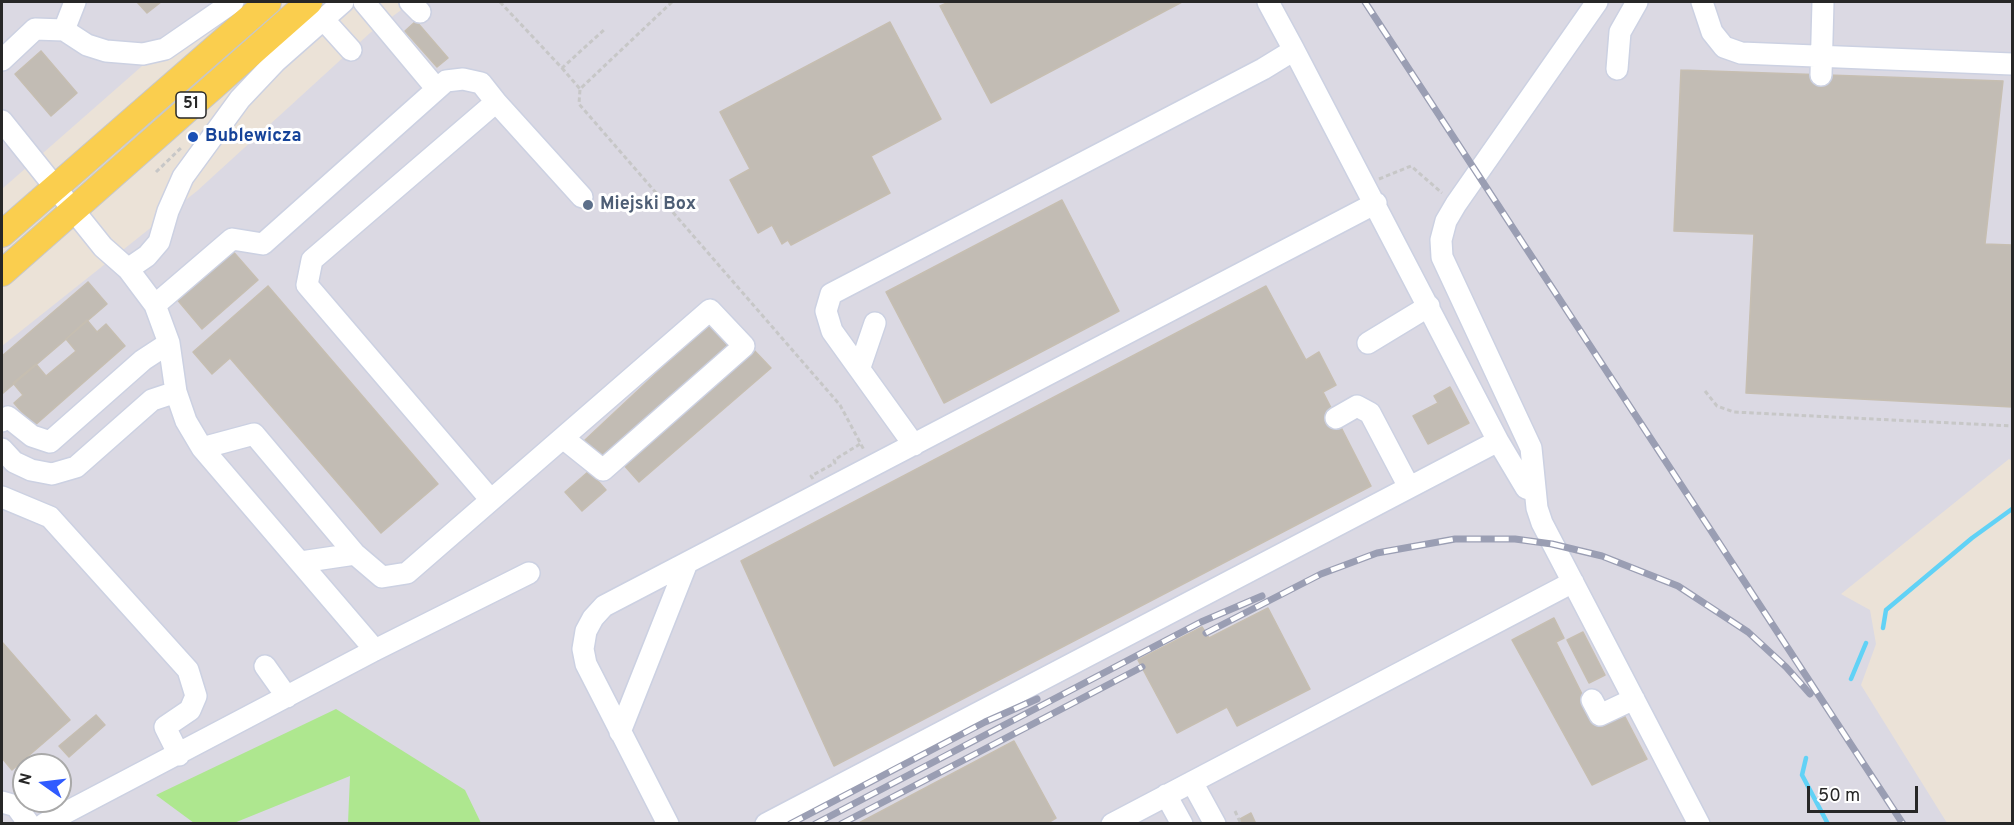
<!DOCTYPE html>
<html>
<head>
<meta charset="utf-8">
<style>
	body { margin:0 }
	#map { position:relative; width:2014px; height:825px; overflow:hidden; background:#ebe2d7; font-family:Overpass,sans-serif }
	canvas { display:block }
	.frame { position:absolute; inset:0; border:3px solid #272727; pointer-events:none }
	.north { position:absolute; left:12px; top:753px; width:60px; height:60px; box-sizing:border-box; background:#fff; border:2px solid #a9a9a9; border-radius:50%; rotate:284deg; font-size:16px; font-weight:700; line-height:24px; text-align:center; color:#272727 }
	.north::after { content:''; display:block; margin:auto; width:21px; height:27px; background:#305bff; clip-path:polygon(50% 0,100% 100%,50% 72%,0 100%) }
	.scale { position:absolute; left:1807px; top:786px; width:111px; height:27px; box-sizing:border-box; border:3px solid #272727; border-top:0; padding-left:8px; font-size:18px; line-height:21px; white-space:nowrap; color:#272727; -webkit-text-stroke:4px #fff; paint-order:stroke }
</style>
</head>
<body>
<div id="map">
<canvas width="2014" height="825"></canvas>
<div class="frame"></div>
<div class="north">N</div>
<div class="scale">50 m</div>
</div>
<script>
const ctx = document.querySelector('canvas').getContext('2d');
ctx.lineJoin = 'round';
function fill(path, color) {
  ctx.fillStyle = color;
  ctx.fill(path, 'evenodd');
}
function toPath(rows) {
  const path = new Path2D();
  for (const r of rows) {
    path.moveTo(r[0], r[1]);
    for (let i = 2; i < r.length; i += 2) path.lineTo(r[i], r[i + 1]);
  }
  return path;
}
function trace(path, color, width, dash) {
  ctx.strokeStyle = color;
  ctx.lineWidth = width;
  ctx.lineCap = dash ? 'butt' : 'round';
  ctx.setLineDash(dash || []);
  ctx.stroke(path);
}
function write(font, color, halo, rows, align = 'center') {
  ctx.font = font + ' Overpass,sans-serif';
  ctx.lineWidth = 6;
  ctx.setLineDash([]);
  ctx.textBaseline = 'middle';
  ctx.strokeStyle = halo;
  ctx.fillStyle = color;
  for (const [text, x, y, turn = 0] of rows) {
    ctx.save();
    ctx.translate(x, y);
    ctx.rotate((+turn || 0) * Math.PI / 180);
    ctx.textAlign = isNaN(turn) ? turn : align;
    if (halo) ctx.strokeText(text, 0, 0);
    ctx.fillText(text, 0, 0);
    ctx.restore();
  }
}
fill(toPath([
	[2,2,215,2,2,189],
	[412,2,2012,2,2012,461,2009,459,1841,594,1870,610,1876,644,1861,685,1947,823,2,824,2,346,197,191,370,33],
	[24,765,60,765,60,801,24,801]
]), '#dbd9e3');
fill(toPath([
	[336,709,465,790,481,823,348,823,350,776,234,823,194,823,156,795]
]), '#aee78f');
trace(toPath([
	[1883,628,1886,610,1972,538,2012,509],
	[1851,679,1866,643],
	[1806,758,1802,775,1828,824]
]), '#61d2f6', 4.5);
const building = toPath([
	[137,2,161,2,147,13,137,2],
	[949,2,1182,2,991,103,940,6,949,2],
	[416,21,448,58,437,67,405,31,416,21],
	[890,22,941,119,871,156,890,193,791,245,788,240,782,244,772,225,758,233,730,180,750,169,720,112,890,22],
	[41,51,77,93,51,116,15,74,41,51],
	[1681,70,2003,81,1985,244,2012,245,2012,407,1746,393,1754,234,1674,231,1681,70],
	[1062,200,1119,311,944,403,886,292,1062,200],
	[230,248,258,280,202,329,175,297,230,248],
	[88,282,107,304,2,394,2,356,88,282],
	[268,286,438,484,381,533,230,358,212,374,193,352,268,286],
	[1266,286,1306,360,1319,352,1336,385,1323,392,1371,486,834,766,741,561,1266,286],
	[87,320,97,332,106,324,125,346,34,426,14,403,23,395,13,383,36,364,46,376,76,351,66,339,87,320],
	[712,321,733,342,602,458,584,441,712,321],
	[751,347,771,368,639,482,623,464,751,347],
	[1450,387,1469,423,1428,444,1413,416,1438,403,1434,396,1450,387],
	[589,471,606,490,582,511,565,492,589,471],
	[1268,608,1310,689,1237,726,1227,707,1177,733,1138,660,1202,627,1209,638,1268,608],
	[1554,618,1564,638,1556,642,1597,724,1622,711,1647,759,1592,785,1512,640,1554,618],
	[1583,632,1605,675,1589,683,1567,640,1583,632],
	[2,642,70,720,12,770,2,758,2,642],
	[96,715,105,725,69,757,59,746,96,715],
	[1014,741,1056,818,1046,824,857,824,1014,741],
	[1251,813,1256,824,1243,824,1240,819,1251,813]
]);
fill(building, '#c2bcb4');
trace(building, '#c6beb1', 1.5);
const minor = toPath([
	[364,2,436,88],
	[410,2,420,12],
	[1268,2,1294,50],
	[1597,2,1456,204,1446,221,1441,240,1442,257,1531,448,1537,508,1542,523,1699,824],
	[1702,2,1712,32,1724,47,1741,53,2012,64],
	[323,19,351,50],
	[64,30,75,2],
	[2,60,35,29,64,30,87,45,106,51,143,54,165,49,233,2],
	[1617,69,1620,32,1637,2],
	[1821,75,1823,2],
	[496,102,582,197],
	[2,121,103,247,128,269,155,305,169,343,176,392,186,421,202,448,375,650],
	[128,269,147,256,159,242,168,211,183,177,240,99,275,62,343,2],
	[155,305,232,239,263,244,446,81,463,79,481,83,496,102,312,260,307,285,491,500],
	[1368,343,1429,306],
	[860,367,875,323],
	[1336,418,1357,406,1370,413,1409,487],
	[2,421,8,417,32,436,50,442,143,360,169,343],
	[914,445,832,331,826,311,831,294,1263,69,1294,50,1498,441,1526,488,1534,491],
	[202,448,254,434,355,554,382,577,407,573,710,310,744,346,603,470,563,438],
	[2,449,14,462,31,470,52,474,76,467,152,400,176,392],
	[2,497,50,517,188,670,196,696,190,710,165,727,179,755],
	[301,562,355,554],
	[265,666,287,697],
	[1592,700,1600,715,1634,699],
	[620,732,687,563],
	[1192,782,1215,824],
	[1166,795,1182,824],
	[2,802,16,806,29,824],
	[44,824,375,650,529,573],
	[668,824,586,664,583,649,586,631,593,618,604,606,1376,203],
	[766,824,1498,441],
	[1112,824,1573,582]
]);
const major = toPath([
	[2,234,268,2],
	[2,273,309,2]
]);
trace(minor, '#ccd1e2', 24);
trace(major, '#c7c7c7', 28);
trace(toPath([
	[500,2,562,68,606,28],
	[672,2,580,89,579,104,840,405,864,450],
	[562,68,580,89],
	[156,172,183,146],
	[1379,179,1411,166,1442,193],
	[1705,391,1717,406,1734,412,2012,426],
	[813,479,811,476,835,463,834,460,860,444],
	[1235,811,1241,824]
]), '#c7c7c7', 3, [4.5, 3]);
trace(minor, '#fff', 21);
trace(major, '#face4e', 26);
const rail = toPath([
	[1365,2,1903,824],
	[1206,633,1321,574,1377,553,1455,539,1515,539,1552,544,1602,556,1678,586,1748,632,1786,667,1810,694],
	[790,824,985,722,1037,699],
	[815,824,1201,622,1262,596],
	[841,824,1142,667]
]);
trace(rail, '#9a9eb3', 7);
trace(rail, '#fff', 4.5, [14]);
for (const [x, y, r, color] of [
	[193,137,6,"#1a4fb4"],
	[588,205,6,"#5c6f8a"]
]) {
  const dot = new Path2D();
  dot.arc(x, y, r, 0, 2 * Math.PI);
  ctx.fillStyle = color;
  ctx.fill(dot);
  trace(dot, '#fff', 2);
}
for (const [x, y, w] of [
	[191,105,30]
]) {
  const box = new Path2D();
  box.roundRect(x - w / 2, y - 13, w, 26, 4.5);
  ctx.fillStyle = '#fff';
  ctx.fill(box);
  trace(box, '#272727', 1.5);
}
write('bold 16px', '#272727', null, [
	["51",191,105]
]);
write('bold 18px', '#164399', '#fff', [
	["Bublewicza",205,137]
], 'left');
write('bold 18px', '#4e5e75', '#fff', [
	["Miejski Box",600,205]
], 'left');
</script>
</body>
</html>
